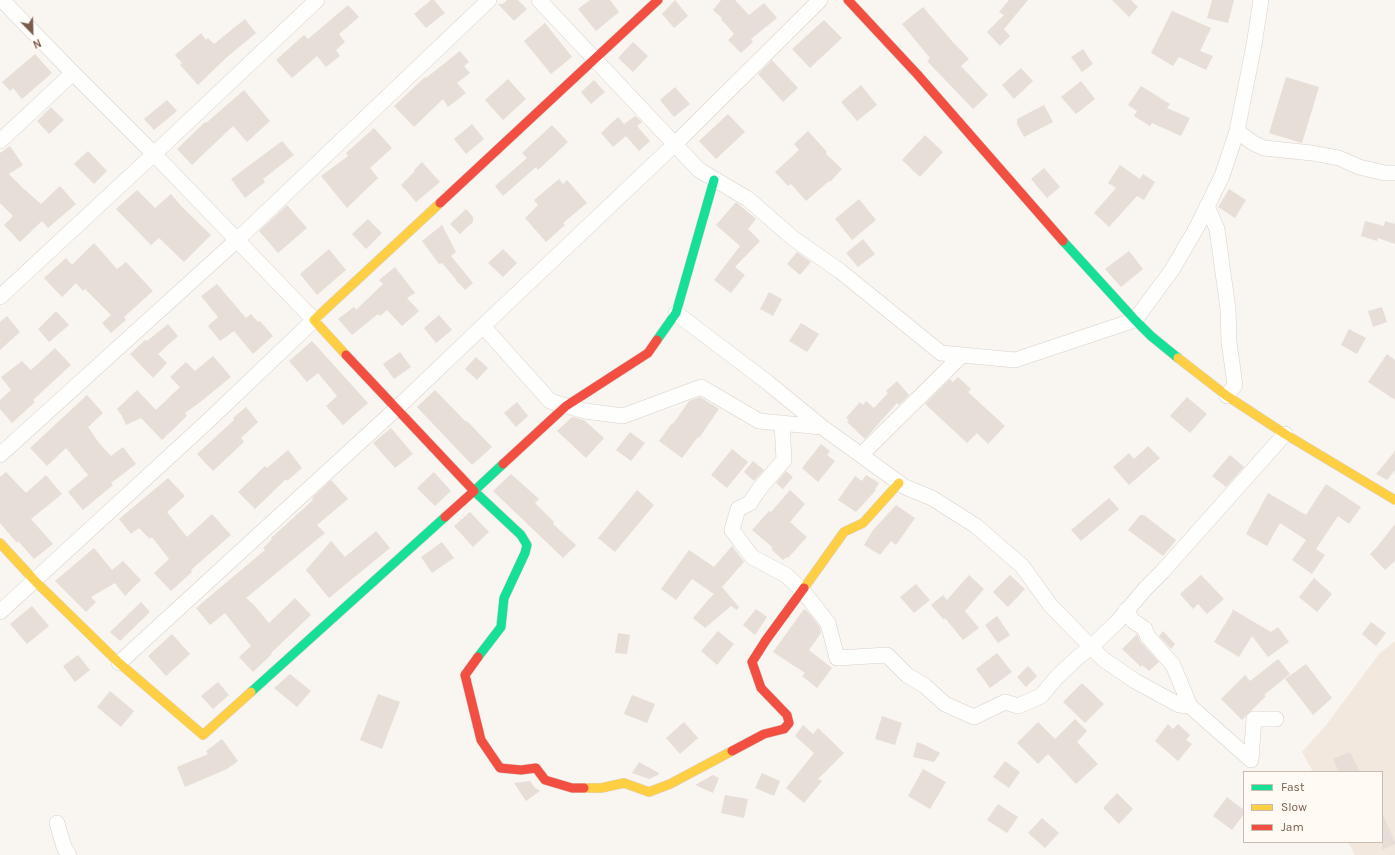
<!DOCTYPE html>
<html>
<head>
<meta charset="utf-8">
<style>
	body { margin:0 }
	#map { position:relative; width:1395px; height:855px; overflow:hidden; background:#f9f5f0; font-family:Karla,sans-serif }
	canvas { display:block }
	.legend { position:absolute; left:1243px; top:771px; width:140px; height:72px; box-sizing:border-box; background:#fffaf3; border:1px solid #cabbb1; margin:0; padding:5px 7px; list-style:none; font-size:12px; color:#7a5c4d }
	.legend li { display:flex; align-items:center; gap:8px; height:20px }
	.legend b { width:20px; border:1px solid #cabbb1 }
	.north { position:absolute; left:12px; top:12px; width:40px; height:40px; -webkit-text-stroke:3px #fffaf3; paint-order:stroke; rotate:157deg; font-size:11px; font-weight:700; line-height:16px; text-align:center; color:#7a5c4d }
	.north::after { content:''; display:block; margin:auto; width:14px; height:18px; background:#7a5c4d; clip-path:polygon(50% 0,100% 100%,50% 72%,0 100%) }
</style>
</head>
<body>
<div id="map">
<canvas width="1395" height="855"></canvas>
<ul class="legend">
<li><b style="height:5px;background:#16e098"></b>Fast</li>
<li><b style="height:5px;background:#ffcf43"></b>Slow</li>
<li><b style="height:5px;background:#f24e42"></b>Jam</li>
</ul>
<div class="north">N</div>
</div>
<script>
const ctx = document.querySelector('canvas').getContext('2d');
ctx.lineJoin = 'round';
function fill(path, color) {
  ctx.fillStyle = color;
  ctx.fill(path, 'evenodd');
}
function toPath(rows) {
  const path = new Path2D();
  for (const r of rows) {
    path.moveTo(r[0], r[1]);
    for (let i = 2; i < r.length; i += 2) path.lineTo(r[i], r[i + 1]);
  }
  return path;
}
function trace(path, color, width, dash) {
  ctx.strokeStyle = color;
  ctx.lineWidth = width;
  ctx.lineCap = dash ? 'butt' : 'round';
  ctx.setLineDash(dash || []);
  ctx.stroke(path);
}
fill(toPath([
	[1395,641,1395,855,1355,855,1348,842,1382,842,1382,772,1313,772,1302,752,1327,724,1379,654]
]), '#f2e8de');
fill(toPath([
	[431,0,434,0,445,13,426,28,414,14],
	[507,0,518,0,527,9,514,21,498,4,503,4],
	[590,0,610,0,619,12,596,31,578,9],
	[675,0,688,16,674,28,662,14],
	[721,0,735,0,749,15,764,3,777,18,751,39,753,42,741,53,728,40,734,34,721,19,722,18,713,10],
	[1009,0,1028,0,1004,29,1010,36,1000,46,987,32,1004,15,999,12],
	[1112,0,1131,0,1138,7,1129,17],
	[1212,0,1234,0,1228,23,1207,18],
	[348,5,359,17,339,34,345,42,336,50,340,56,326,67,317,56,292,78,276,60,304,35,308,39],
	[923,7,951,40,969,59,961,66,988,95,973,109,927,61,930,58,902,24],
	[1172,11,1211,28,1200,51,1213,56,1206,70,1179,57,1173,66,1151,53],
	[245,19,256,33,227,57,198,85,180,65,182,63,175,55,201,33,206,40,208,38,214,44],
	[824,20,842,38,810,68,792,49],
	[545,23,572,57,551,74,524,41],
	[633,42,648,56,633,72,618,58],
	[1083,49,1093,64,1082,72,1071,57],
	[460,51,469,62,464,66,470,73,457,83,466,93,448,107,443,99,414,127,394,106,425,77,426,78],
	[35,54,52,73,22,99,13,88,10,91,2,82],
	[772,60,798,88,783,102,758,74],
	[1021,68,1033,81,1014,99,1002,85],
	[1286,77,1319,87,1302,143,1269,133],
	[508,79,526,99,503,120,485,100],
	[594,80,605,92,591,104,581,92],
	[1081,81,1095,99,1076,114,1061,97],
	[861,85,877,105,857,121,841,102],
	[1141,86,1170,104,1167,108,1190,118,1181,136,1152,123,1150,126,1134,116,1137,111,1128,105],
	[675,87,690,104,674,117,660,100],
	[244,90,270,121,247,142,233,126,192,165,177,149,205,122,206,123],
	[167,100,177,111,154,130,144,119],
	[1044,105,1053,122,1024,137,1017,124,1017,119],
	[51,107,64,120,49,134,37,121],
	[728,114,745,132,716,159,699,141],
	[635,116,642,122,637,126,650,141,639,151,626,136,613,147,601,133,618,117,624,124],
	[472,124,484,139,466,154,454,139],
	[552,125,568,142,538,170,536,167,503,196,495,186,527,158,522,153],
	[374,128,392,148,370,168,378,178,347,208,321,176,348,156,346,153],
	[808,131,827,152,826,154,842,169,830,182,829,181,806,201,791,184,788,186,775,172,799,150,794,144],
	[925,135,943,152,920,177,902,160],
	[282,141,294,155,263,179,265,182,245,198,231,179],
	[10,146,23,165,9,174,24,189,41,204,60,186,76,204,48,228,42,221,20,242,4,225,13,216,0,203,0,153],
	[88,151,107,171,94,184,74,164],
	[422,162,440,182,416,202,401,185,415,171,414,170],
	[1120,165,1140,179,1143,174,1155,182,1144,200,1137,196,1109,227,1094,213,1116,188,1108,183],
	[1044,168,1060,187,1047,198,1031,179],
	[559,179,563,184,567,180,587,203,563,223,565,225,546,242,525,218,538,205,534,200],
	[1229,189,1246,200,1235,218,1218,207],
	[137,190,155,208,171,194,182,207,211,235,184,262,159,238,151,245,116,209],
	[859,199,876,220,852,240,835,219],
	[736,202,756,219,748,229,760,241,735,267,745,275,731,293,714,280,740,246,716,225],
	[287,205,307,228,278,253,259,231],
	[466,209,473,217,473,222,460,234,450,224],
	[368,219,382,233,366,249,352,234],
	[1365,221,1384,226,1385,221,1395,224,1395,244,1378,238,1377,241,1361,236],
	[442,225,456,252,451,256,473,283,465,290,459,283,458,283,454,277,442,263,439,264,422,241],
	[863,239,875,254,858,267,846,253],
	[94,243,117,269,126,262,153,291,124,317,126,320,111,333,102,323,111,315,85,289,83,291,76,283,62,297,44,278,66,258,72,265],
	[329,249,346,270,317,295,300,274],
	[503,249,517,263,503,277,488,263],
	[1129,251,1143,269,1121,287,1105,269],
	[797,252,811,262,800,275,787,264],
	[395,267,415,293,407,298,419,311,402,326,387,310,380,316,378,314,352,335,338,319,354,307,356,310,383,284,379,280],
	[217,284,246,318,251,314,258,322,260,321,273,336,253,354,234,331,220,341,208,326,218,317,201,296],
	[769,292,782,299,773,316,760,309],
	[1382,307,1387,322,1373,327,1368,311],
	[56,311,69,325,49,342,38,329],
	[439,315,452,330,436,343,424,328],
	[7,316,20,332,0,350,0,322],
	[801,323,819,334,807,352,789,341],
	[168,324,178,336,158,354,167,363,153,378,130,354,145,340,147,341],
	[1349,329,1366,338,1357,354,1341,345],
	[312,341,368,403,343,425,326,406,337,396,318,373,307,382,289,361],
	[55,348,71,365,33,400,35,402,12,423,0,409,0,400,11,390,1,377,22,361,31,370],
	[400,352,411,367,394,379,383,364],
	[1387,354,1395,360,1395,400,1368,382],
	[213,356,231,377,199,403,185,413,187,416,162,440,141,418,126,425,122,416,117,409,137,390,156,410,180,387,170,377,186,362,195,371],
	[476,357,488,368,477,380,465,369],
	[958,377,971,389,968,392,1005,426,988,444,977,433,967,443,925,404,950,379,953,382],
	[897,381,909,395,899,405,897,403,865,439,847,422,849,420,846,418,860,402,863,405,866,401,874,408,888,393,886,391],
	[435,390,466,422,467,421,492,447,472,465,417,407],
	[87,395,103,413,88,427,99,443,111,456,123,447,136,464,111,483,113,485,83,510,68,492,88,475,66,448,47,466,30,448],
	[700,397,719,409,699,438,698,437,682,458,659,441,672,423,673,424,689,401],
	[1187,397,1207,414,1190,433,1170,416],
	[517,402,528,416,516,427,504,413],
	[246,407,258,422,241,438,244,442,213,471,197,454,234,420,233,418],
	[572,417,584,420,604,438,586,458,557,431],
	[391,428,413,454,395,468,373,443],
	[630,432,645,443,631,461,616,450],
	[821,444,830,451,827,455,835,461,818,482,802,468],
	[1148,446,1160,458,1129,485,1113,467,1129,453,1134,459],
	[732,449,748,462,727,488,711,475],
	[288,450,302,468,287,481,286,479,255,509,238,492,265,466,267,468],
	[1395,451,1395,470,1387,480,1376,474],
	[1230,455,1244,467,1226,487,1212,476],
	[753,461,764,470,754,481,744,472],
	[786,471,793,477,783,489,776,483],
	[6,472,26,493,46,475,62,494,31,519,53,544,34,559,18,541,17,543,0,523,0,477],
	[434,472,451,491,435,506,417,488],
	[511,474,539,499,535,503,554,522,553,524,576,545,563,558,493,491],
	[866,475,879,483,875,489,876,490,856,512,838,500,855,476,862,481],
	[168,478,185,496,167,512,187,537,212,514,231,535,191,570,192,572,171,591,154,573,169,559,152,537,150,539,139,528,131,534,119,519],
	[331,480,348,499,317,525,325,533,246,598,254,605,269,623,295,598,311,615,271,653,272,654,253,672,239,657,251,646,225,613,210,625,196,608,265,550,263,548,272,539,271,538,313,500,312,498],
	[1326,484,1361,507,1349,524,1338,516,1316,549,1325,555,1312,574,1292,560,1306,540,1280,523,1267,546,1246,534,1268,493,1306,515],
	[637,490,654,505,615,552,598,538],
	[790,490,805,504,790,522,807,537,788,558,787,557,783,560,772,550,772,547,752,530,769,511,771,512],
	[1109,498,1119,509,1081,541,1071,530],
	[896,505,915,518,896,545,891,541,880,555,864,545,873,530],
	[470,512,489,532,473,547,454,526],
	[1140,515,1144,515,1176,540,1163,556,1128,530],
	[1395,524,1395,561,1385,570,1370,554,1377,547],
	[376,531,390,548,329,598,306,570,331,541,345,557],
	[442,542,454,558,432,573,421,557],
	[732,546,744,562,722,587,739,607,737,610,731,606,705,628,693,618,708,600,714,594,692,579,676,600,661,589,689,550,714,567],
	[94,548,112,570,123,561,141,580,125,596,115,583,91,597,96,602,86,612,55,581],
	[969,575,984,589,965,611,979,628,963,640,945,618,944,620,931,605,943,595,947,600],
	[1010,575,1025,589,1008,607,993,592],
	[1201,575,1224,599,1207,614,1198,604,1193,609,1180,594],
	[1314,578,1332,594,1317,612,1299,597],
	[916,584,930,600,914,613,900,597],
	[141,602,150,612,120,641,110,632],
	[32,606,49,626,27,644,10,624],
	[756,609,767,617,755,635,743,625],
	[804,609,808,612,820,627,821,633,809,650,832,668,817,688,802,676,805,673,773,652],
	[1232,609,1271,632,1278,627,1289,642,1268,657,1252,636,1239,657,1214,642,1233,611],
	[997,616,1010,635,998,643,985,625],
	[1371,622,1386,633,1376,646,1362,634],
	[718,631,734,644,717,665,701,651],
	[1163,631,1175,644,1171,649,1159,636],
	[618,633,630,635,627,654,615,653],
	[172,634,190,654,166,676,148,656],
	[1137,634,1140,641,1159,662,1149,671,1142,665,1141,667,1122,649],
	[997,653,1012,672,990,688,976,669],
	[78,655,90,670,75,682,63,666],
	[1278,659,1290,674,1264,695,1266,696,1242,720,1221,699,1245,675,1250,681],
	[1306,664,1332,698,1313,715,1285,679],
	[1028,666,1037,676,1026,687,1017,677],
	[290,674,311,691,297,707,274,688],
	[218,682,229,695,213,709,201,696],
	[1082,683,1104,704,1085,723,1063,702],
	[110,691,134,711,121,727,97,707],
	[378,694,400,702,382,749,360,740],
	[632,695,655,704,647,723,624,714],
	[882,716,902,723,895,745,875,739],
	[1075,719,1087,731,1077,742,1098,764,1076,784,1048,754,1038,764,1017,743,1038,722,1055,739],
	[684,722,698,738,680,754,666,738],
	[1168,724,1173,729,1178,724,1190,735,1186,740,1192,744,1178,761,1155,741],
	[803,725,813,734,818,728,844,753,818,779,822,781,804,803,786,788,814,753,795,736],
	[222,739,238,761,227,769,185,787,177,767,208,754,206,751],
	[917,742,925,745,940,753,934,762,913,757],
	[1350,752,1360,772,1339,772,1333,759],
	[1005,761,1020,772,1009,788,993,777],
	[639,762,659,773,658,775,649,779,632,773],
	[923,769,946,782,930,809,908,796],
	[762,773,780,781,774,796,755,788],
	[713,775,719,778,713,793,695,785],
	[530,781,535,788,540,791,526,801,514,783],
	[1117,793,1133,809,1119,824,1103,808],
	[725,795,748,799,744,818,721,813],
	[1227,797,1244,810,1244,814,1232,830,1213,816],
	[998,804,1018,817,1007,833,987,820],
	[1382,813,1395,842,1395,844,1382,850],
	[1042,818,1059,833,1045,848,1028,833]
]), '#e6ded7');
const street = toPath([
	[539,0,699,170,748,199,794,239,840,271,941,353,1015,360,1135,320,1172,270,1197,227,1222,176,1237,131,1254,45,1261,0],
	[1237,131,1253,143,1264,148,1312,153,1339,158,1359,167,1385,173,1395,173],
	[0,141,73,73],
	[1207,206,1217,229,1228,309,1229,342,1235,385,1227,396],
	[0,297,154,154,73,73,2,0],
	[676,313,767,382,822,427],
	[483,326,550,401,566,406,585,411,623,416,701,387,759,421,822,427,905,487,932,498,976,526,1022,566,1051,606,1103,659,1135,681,1179,705,1190,706],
	[782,423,784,460,760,488,750,503,738,509,732,530,752,557,786,575,802,590,828,623,837,658,887,655,907,675,925,686,945,704,974,717,1005,702,1018,706,1041,696,1056,678,1078,657,1091,647,1118,621,1145,589,1162,572,1285,434],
	[0,455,237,240,489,0],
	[861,455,962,355],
	[1126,610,1133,621,1145,629,1147,635,1151,640,1173,665,1190,706,1251,760],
	[0,612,208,421,314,320,154,154,317,0],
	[119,663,396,409,483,326,674,145,820,0],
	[1251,760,1254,719,1276,719],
	[57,823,64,847,69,855]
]);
const fast = toPath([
	[1063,241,1135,320,1151,336,1178,358],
	[657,340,676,313,714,180],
	[478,657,501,627,504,598,525,553,527,545,521,535,474,491,503,464],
	[251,692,445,517]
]);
const slow = toPath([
	[346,355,314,320,440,203],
	[1178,358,1227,396,1285,434,1395,500],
	[0,543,35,581,119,663,203,735,251,692],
	[804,588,844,532,863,523,899,483],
	[584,788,601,788,624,783,649,792,670,784,732,751]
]);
const jam = toPath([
	[848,0,917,74,1063,241],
	[440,203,658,0],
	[346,355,474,491,445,517],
	[503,464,566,406,648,353,657,340],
	[478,657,465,675,481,740,500,768,521,770,536,768,545,780,572,788,584,788],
	[732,751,764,734,784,729,789,723,787,715,761,688,752,662,766,640,804,588]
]);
trace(street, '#d7d1cb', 16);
trace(fast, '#d9d2cb', 10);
trace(slow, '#d9d2cb', 10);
trace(jam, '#d9d2cb', 10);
trace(street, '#fefefd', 15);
trace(fast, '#16e098', 9);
trace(slow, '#ffcf43', 9);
trace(jam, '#f24e42', 9);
</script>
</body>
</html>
